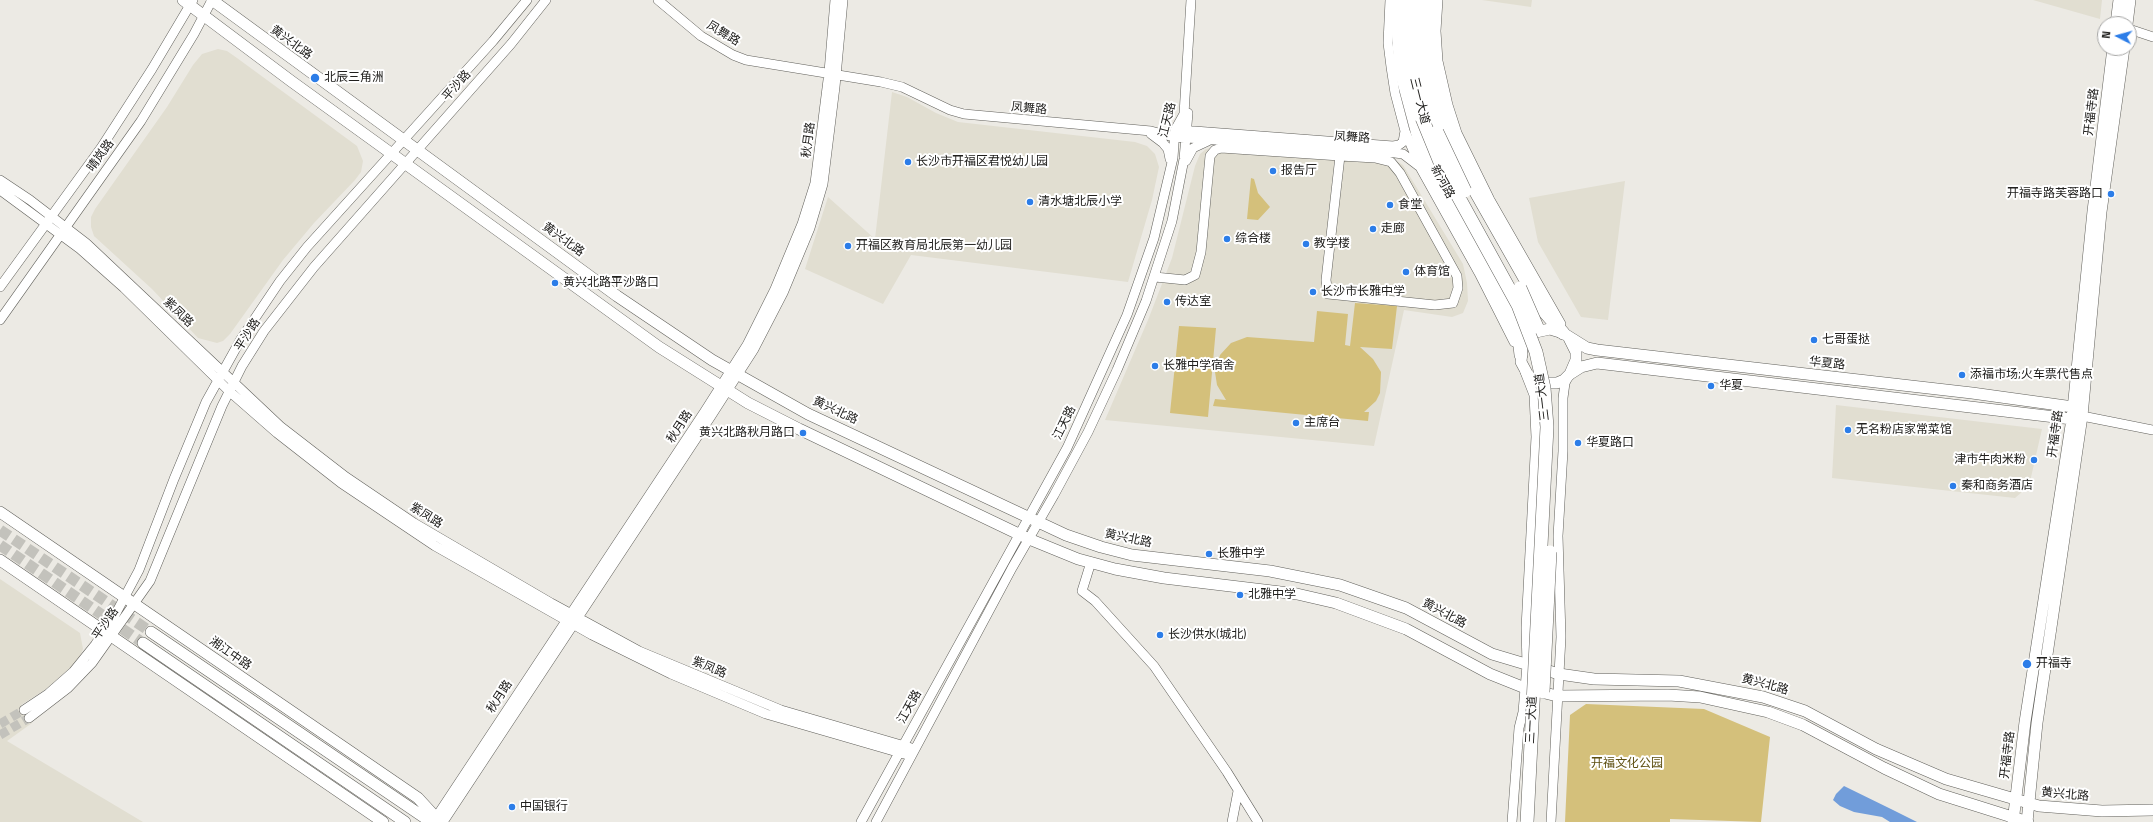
<!DOCTYPE html>
<html>
<head>
<meta charset="utf-8">
<style>
	body { margin:0 }
	#map { position:relative; width:2153px; height:822px; overflow:hidden; background:#eceae4; font-family:"Titillium Web",sans-serif }
	canvas { display:block }
	.north { position:absolute; left:2097px; top:16px; width:40px; height:40px; box-sizing:border-box; background:#fff; border:1px solid #a6a6a5; border-radius:50%; rotate:276deg; font-size:11px; font-weight:700; line-height:16px; text-align:center; color:#21201e }
	.north::after { content:''; display:block; margin:auto; width:14px; height:18px; background:#2c7de8; clip-path:polygon(50% 0,100% 100%,50% 72%,0 100%) }
</style>
</head>
<body>
<div id="map">
<canvas width="2153" height="822"></canvas>
<div class="north">N</div>
</div>
<script>
const ctx = document.querySelector('canvas').getContext('2d');
ctx.lineJoin = 'round';
function fill(path, color) {
  ctx.fillStyle = color;
  ctx.fill(path, 'evenodd');
}
function toPath(rows) {
  const path = new Path2D();
  for (const r of rows) {
    path.moveTo(r[0], r[1]);
    for (let i = 2; i < r.length; i += 2) path.lineTo(r[i], r[i + 1]);
  }
  return path;
}
function trace(path, color, width, dash) {
  ctx.strokeStyle = color;
  ctx.lineWidth = width;
  ctx.lineCap = dash ? 'butt' : 'round';
  ctx.setLineDash(dash || []);
  ctx.stroke(path);
}
function write(font, color, halo, rows, align = 'center') {
  ctx.font = font + ' "Titillium Web","Noto Sans SC",sans-serif';
  ctx.lineWidth = 4;
  ctx.setLineDash([]);
  ctx.textBaseline = 'middle';
  ctx.strokeStyle = halo;
  ctx.fillStyle = color;
  for (const [text, x, y, turn = 0] of rows) {
    ctx.save();
    ctx.translate(x, y);
    ctx.rotate((+turn || 0) * Math.PI / 180);
    ctx.textAlign = isNaN(turn) ? turn : align;
    if (halo) ctx.strokeText(text, 0, 0);
    ctx.fillText(text, 0, 0);
    ctx.restore();
  }
}
fill(toPath([
	[1482,0,1532,0,1531,7],
	[2033,0,2102,0,2100,19],
	[218,49,227,51,237,58,357,146,363,161,361,172,355,180,314,223,283,260,230,334,223,341,217,343,198,338,152,289,94,236,91,227,91,217,95,209,167,107,193,65,202,54],
	[892,92,907,97,936,113,958,122,1135,142,1147,146,1155,154,1159,167,1152,200,1128,282,911,255,883,304,805,269,828,197,875,239],
	[1215,147,1391,158,1403,165,1463,264,1467,283,1468,301,1463,313,1452,317,1404,310,1374,446,1105,420,1148,320,1172,258,1195,166,1200,154,1206,149],
	[1625,181,1608,320,1581,317,1538,242,1529,198],
	[1836,405,2042,429,2029,486,2015,498,1832,478],
	[0,579,80,633,83,649,80,657,70,668,46,689,21,705,32,723,7,741,143,822,0,822]
]), '#e1ded1');
fill(toPath([
	[1251,178,1254,179,1258,193,1270,207,1258,220,1247,219],
	[1355,303,1397,306,1392,349,1360,347,1373,359,1381,372,1380,393,1376,401,1364,412,1369,412,1368,421,1213,406,1215,399,1226,400,1217,385,1215,372,1220,355,1231,343,1247,337,1314,342,1317,311,1348,314,1345,345,1350,346],
	[1179,326,1216,328,1208,417,1170,413],
	[1586,704,1704,709,1770,737,1761,822,1670,819,1670,822,1565,822,1570,715]
]), '#d4c07b');
fill(toPath([
	[1844,786,1893,810,1917,822,1890,822,1882,817,1854,812,1840,806,1833,800,1836,794]
]), '#719dda');
trace(toPath([
	[0,724,24,710],
	[0,735,29,718]
]), '#c3c2bc', 9, [9, 4.5]);
trace(toPath([
	[0,530,151,632],
	[0,545,143,643]
]), '#c3c2bc', 11, [11, 5.5]);
const minor = toPath([
	[658,0,701,36,733,55,746,60,881,82,902,87,950,110,964,114,1151,131,1174,137,1395,153,1403,154,1420,167],
	[1390,0,1388,43,1391,67,1395,93,1405,131,1420,167,1479,273,1514,342],
	[1438,0,1436,31,1438,61,1448,105,1457,133,1490,200,1561,324],
	[2129,29,2153,37],
	[1181,130,1393,146,1399,145,1403,142,1405,131],
	[1151,134,1163,143,1168,149,1170,159],
	[1186,161,1193,148,1208,141],
	[0,180,30,200,86,243,280,426,346,477,414,523,551,603,639,651,781,710,915,749],
	[0,190,80,249,124,288,229,391,277,433,341,483,435,546,592,635,671,674,766,714,911,756],
	[1155,277,1185,280,1195,275,1201,252,1210,156,1215,150,1221,148,1340,156,1375,158,1391,162,1400,173,1457,276,1458,288,1453,303,1435,305,1328,294,1326,280,1340,156],
	[0,287,101,148,152,69,193,0],
	[0,320,141,121,194,34,212,0],
	[2082,416,2153,430],
	[1091,562,1082,591,1095,601,1154,666,1227,772,1258,822],
	[24,710,48,694,73,672,95,645,115,615,139,570,174,479,206,402,241,339,280,281,307,247,493,41,527,0],
	[29,718,68,688,92,663,150,581,222,406,242,366,264,331,314,267,511,44,546,0],
	[433,822,705,411,747,345,775,289,802,224,815,183,829,72,835,0],
	[443,822,711,416,754,349,783,293,810,228,823,184,835,87,843,0],
	[861,822,1067,448,1127,315,1154,238,1173,158,1175,130,1184,114,1191,0],
	[876,822,1012,568,1054,495,1088,432,1117,370,1146,301,1172,221,1184,159,1188,113],
	[1232,822,1238,791],
	[1512,822,1519,728,1523,712,1527,665,1526,628,1536,437,1534,395,1525,372],
	[1551,822,1561,637,1558,536,1563,451,1563,398,1565,383,1569,375]
]);
const major = toPath([
	[183,0,291,81,659,347,748,403,799,429,1029,539,1078,559,1115,569,1164,578,1297,594,1336,603,1406,629,1490,674,1525,688,1557,696,1668,695,1700,697,1768,712,1803,725,1884,768,1939,794,2028,822],
	[212,0,617,296,712,360,808,414,1066,535,1101,547,1132,555,1270,571,1340,585,1406,608,1492,654,1559,674,1594,679,1679,681,1763,697,1805,711,1876,749,1946,779,2039,806,2102,811,2153,810],
	[2116,24,2119,0],
	[2127,24,2130,0],
	[1569,338,1576,352,1576,360,1570,374,1564,380,1557,383,1541,383,1528,375,1521,362,1522,348,1530,336,1536,332,1550,329,1563,333,1587,348,1597,350,1972,393,2073,407,2078,412],
	[1570,374,1581,367,1597,363,2072,419,2077,417],
	[0,512,418,798,440,822],
	[0,560,383,822],
	[151,632,431,822],
	[143,643,405,822],
	[2013,822,2025,722,2072,419,2093,211,2113,48],
	[2027,822,2037,723,2082,416,2101,212,2124,48]
]);
const highway = toPath([
	[1398,0,1398,28,1401,71,1420,142,1434,174,1512,320,1519,337,1521,355],
	[1408,0,1408,25,1411,65,1422,118],
	[1420,0,1419,21,1422,74,1437,132],
	[1430,0,1428,43,1431,71,1441,114,1453,145,1472,185,1543,310,1563,333]
]);
trace(minor, '#61605b', 10);
trace(major, '#61605b', 12);
trace(highway, '#61605b', 14);
trace(minor, '#fff', 9);
trace(major, '#fff', 11);
trace(highway, '#fff', 13);
const highwayBridge = toPath([
	[1422,118,1442,167,1518,305,1536,352,1544,388,1547,427,1527,822],
	[1437,132,1465,191],
	[1520,288,1537,327],
	[1543,692,1550,552]
]);
trace(highwayBridge, '#61605b', 14, []);
trace(highwayBridge, '#fff', 13);
for (const [x, y, r, color] of [
	[315,78,5,"#2c7de8"],
	[908,162,4,"#2c7de8"],
	[1273,171,4,"#2c7de8"],
	[2111,194,4,"#2c7de8"],
	[1030,202,4,"#2c7de8"],
	[1390,205,4,"#2c7de8"],
	[1373,229,4,"#2c7de8"],
	[1227,239,4,"#2c7de8"],
	[1306,244,4,"#2c7de8"],
	[848,246,4,"#2c7de8"],
	[1406,272,4,"#2c7de8"],
	[555,283,4,"#2c7de8"],
	[1313,292,4,"#2c7de8"],
	[1167,302,4,"#2c7de8"],
	[1814,340,4,"#2c7de8"],
	[1155,366,4,"#2c7de8"],
	[1962,375,4,"#2c7de8"],
	[1711,386,4,"#2c7de8"],
	[1296,423,4,"#2c7de8"],
	[1848,430,4,"#2c7de8"],
	[803,433,4,"#2c7de8"],
	[1578,443,4,"#2c7de8"],
	[2034,460,4,"#2c7de8"],
	[1953,486,4,"#2c7de8"],
	[1209,554,4,"#2c7de8"],
	[1240,595,4,"#2c7de8"],
	[1160,635,4,"#2c7de8"],
	[2027,664,5,"#2c7de8"],
	[512,807,4,"#2c7de8"]
]) {
  const dot = new Path2D();
  dot.arc(x, y, r, 0, 2 * Math.PI);
  ctx.fillStyle = color;
  ctx.fill(dot);
  trace(dot, '#fff', 1.5);
}
write('12px', '#21201e', '#fff', [
	["凤舞路",723,34,31],
	["黄兴北路",291,43,36],
	["平沙路",457,86,-49],
	["三一大道",1419,101,76],
	["凤舞路",1029,109,5],
	["开福寺路",2092,112,-83],
	["江天路",1168,120,-76],
	["凤舞路",1352,138,4],
	["秋月路",809,140,-83],
	["晴岚路",101,156,-54],
	["新河路",1442,182,61],
	["黄兴北路",563,240,36],
	["紫凤路",178,313,44],
	["平沙路",248,335,-57],
	["华夏路",1827,364,6],
	["三一大道",1543,397,-97],
	["黄兴北路",835,411,25],
	["江天路",1065,423,-64],
	["秋月路",680,427,-57],
	["开福寺路",2056,434,-82],
	["紫凤路",426,516,32],
	["黄兴北路",1128,539,12],
	["黄兴北路",1444,614,28],
	["平沙路",106,624,-56],
	["湘江中路",230,654,35],
	["紫凤路",709,668,23],
	["黄兴北路",1765,685,15],
	["秋月路",500,697,-57],
	["江天路",910,707,-61],
	["三一大道",1532,720,-87],
	["开福寺路",2008,755,-83],
	["黄兴北路",2065,795,5]
]);
write('12px', '#21201e', '#fff', [
	["北辰三角洲",324,78],
	["长沙市开福区君悦幼儿园",916,162],
	["报告厅",1281,171],
	["开福寺路芙蓉路口",2103,194,"right"],
	["清水塘北辰小学",1038,202],
	["食堂",1398,205],
	["走廊",1381,229],
	["综合楼",1235,239],
	["教学楼",1314,244],
	["开福区教育局北辰第一幼儿园",856,246],
	["体育馆",1414,272],
	["黄兴北路平沙路口",563,283],
	["长沙市长雅中学",1321,292],
	["传达室",1175,302],
	["七哥蛋挞",1822,340],
	["长雅中学宿舍",1163,366],
	["添福市场;火车票代售点",1970,375],
	["华夏",1719,386],
	["主席台",1304,423],
	["无名粉店家常菜馆",1856,430],
	["黄兴北路秋月路口",795,433,"right"],
	["华夏路口",1586,443],
	["津市牛肉米粉",2026,460,"right"],
	["秦和商务酒店",1961,486],
	["长雅中学",1217,554],
	["北雅中学",1248,595],
	["长沙供水(城北)",1168,635],
	["开福寺",2036,664],
	["中国银行",520,807]
], 'left');
write('12px', '#5e4f11', '#fff', [
	["开福文化公园",1627,764]
]);
</script>
</body>
</html>
